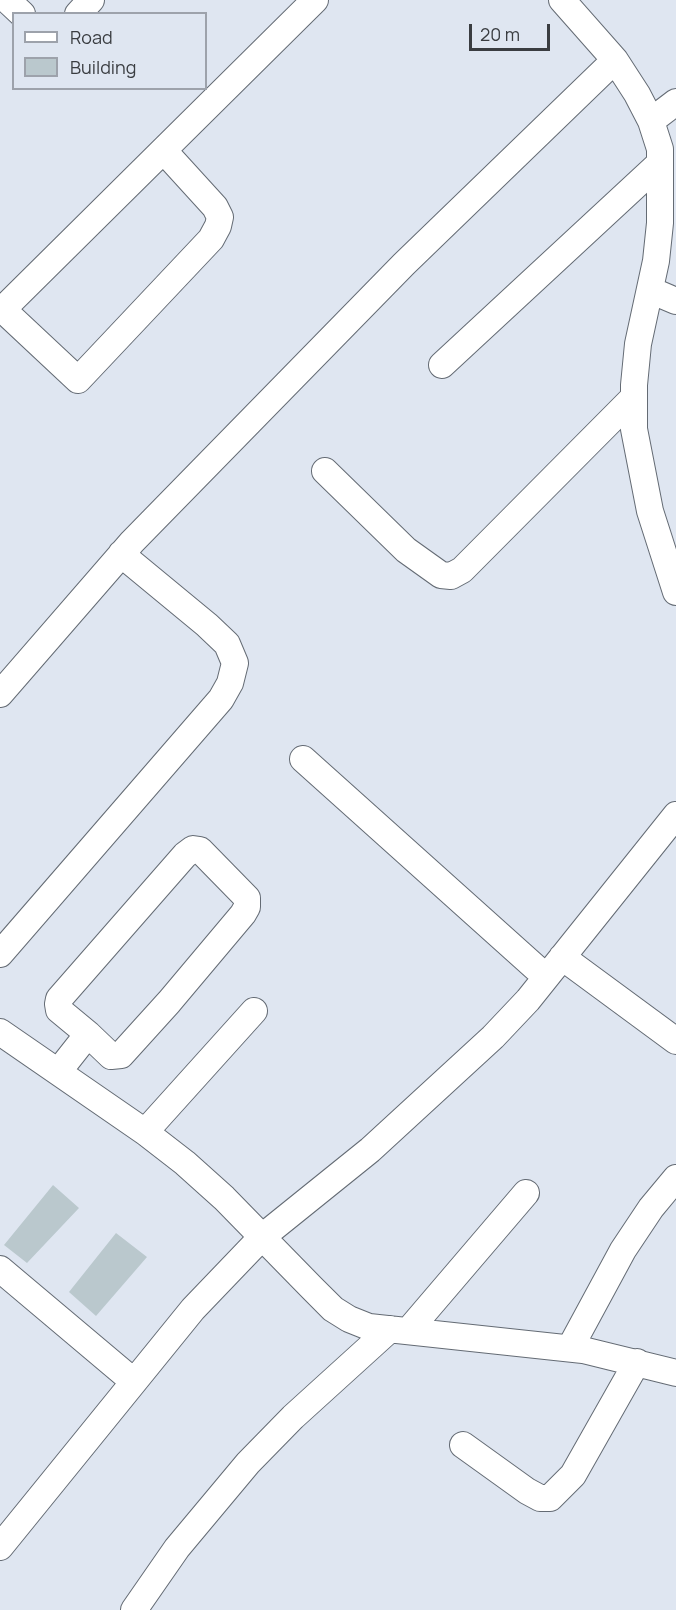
<!DOCTYPE html>
<html>
<head>
<meta charset="utf-8">
<style>
	body { margin:0 }
	#map { position:relative; width:676px; height:1610px; overflow:hidden; background:#dfe6f1; font-family:Manrope,sans-serif }
	canvas { display:block }
	.legend { position:absolute; left:12px; top:12px; width:195px; height:78px; box-sizing:border-box; background:#dfe6f1; border:2px solid #9da2ab; margin:0; padding:8px 10px; list-style:none; font-size:18px; color:#3a3d41 }
	.legend li { display:flex; align-items:center; gap:12px; height:30px }
	.legend b { width:30px; border:2px solid #9da2ab }
	.scale { position:absolute; left:469px; top:24px; width:81px; height:27px; box-sizing:border-box; border:3px solid #3a3d41; border-top:0; padding-left:8px; font-size:18px; line-height:21px; white-space:nowrap; color:#3a3d41; -webkit-text-stroke:4px #dfe6f1; paint-order:stroke }
</style>
</head>
<body>
<div id="map">
<canvas width="676" height="1610"></canvas>
<ul class="legend">
<li><b style="height:8px;background:#fff"></b>Road</li>
<li><b style="height:16px;background:#bac8cd"></b>Building</li>
</ul>
<div class="scale">20 m</div>
</div>
<script>
const ctx = document.querySelector('canvas').getContext('2d');
ctx.lineJoin = 'round';
function fill(path, color) {
  ctx.fillStyle = color;
  ctx.fill(path, 'evenodd');
}
function toPath(rows) {
  const path = new Path2D();
  for (const r of rows) {
    path.moveTo(r[0], r[1]);
    for (let i = 2; i < r.length; i += 2) path.lineTo(r[i], r[i + 1]);
  }
  return path;
}
function trace(path, color, width, dash) {
  ctx.strokeStyle = color;
  ctx.lineWidth = width;
  ctx.lineCap = dash ? 'butt' : 'round';
  ctx.setLineDash(dash || []);
  ctx.stroke(path);
}
fill(toPath([
	[53,1185,79,1208,27,1263,4,1245],
	[116,1233,147,1257,96,1316,69,1292]
]), '#bac8cd');
const minor = toPath([
	[7,0,22,14],
	[562,0,615,60,637,94,651,121,660,149,660,223,656,261,638,344,634,385,634,429,650,511,676,592],
	[78,14,91,0],
	[651,121,676,102],
	[650,290,676,301],
	[0,307,78,380,211,239,218,226,220,217,215,207,164,151],
	[2,310,315,0],
	[442,365,660,163],
	[325,471,406,550,441,575,451,576,462,570,634,397],
	[0,694,132,542,404,264,615,60],
	[303,759,546,977],
	[193,849,200,850,247,898,247,907,243,914,169,1002,121,1055,111,1056,88,1034,59,1010,58,1004,59,999,185,855,193,849],
	[0,954,221,699,230,683,235,663,227,644,207,625,121,554],
	[562,957,676,1041],
	[0,1032,145,1132,185,1163,224,1198,312,1288,333,1309,349,1319,369,1327,583,1350,676,1373],
	[58,1072,88,1034],
	[145,1132,254,1011],
	[0,1269,133,1381],
	[409,1330,526,1193],
	[570,1348,623,1250,651,1208,676,1178],
	[463,1445,527,1491,540,1498,550,1498,573,1475,637,1362],
	[0,1547,193,1309,262,1237,370,1150,493,1037,528,1000,676,815],
	[134,1610,177,1548,248,1463,293,1417,390,1329]
]);
trace(minor, '#646b74', 28);
trace(minor, '#fff', 26);
</script>
</body>
</html>
